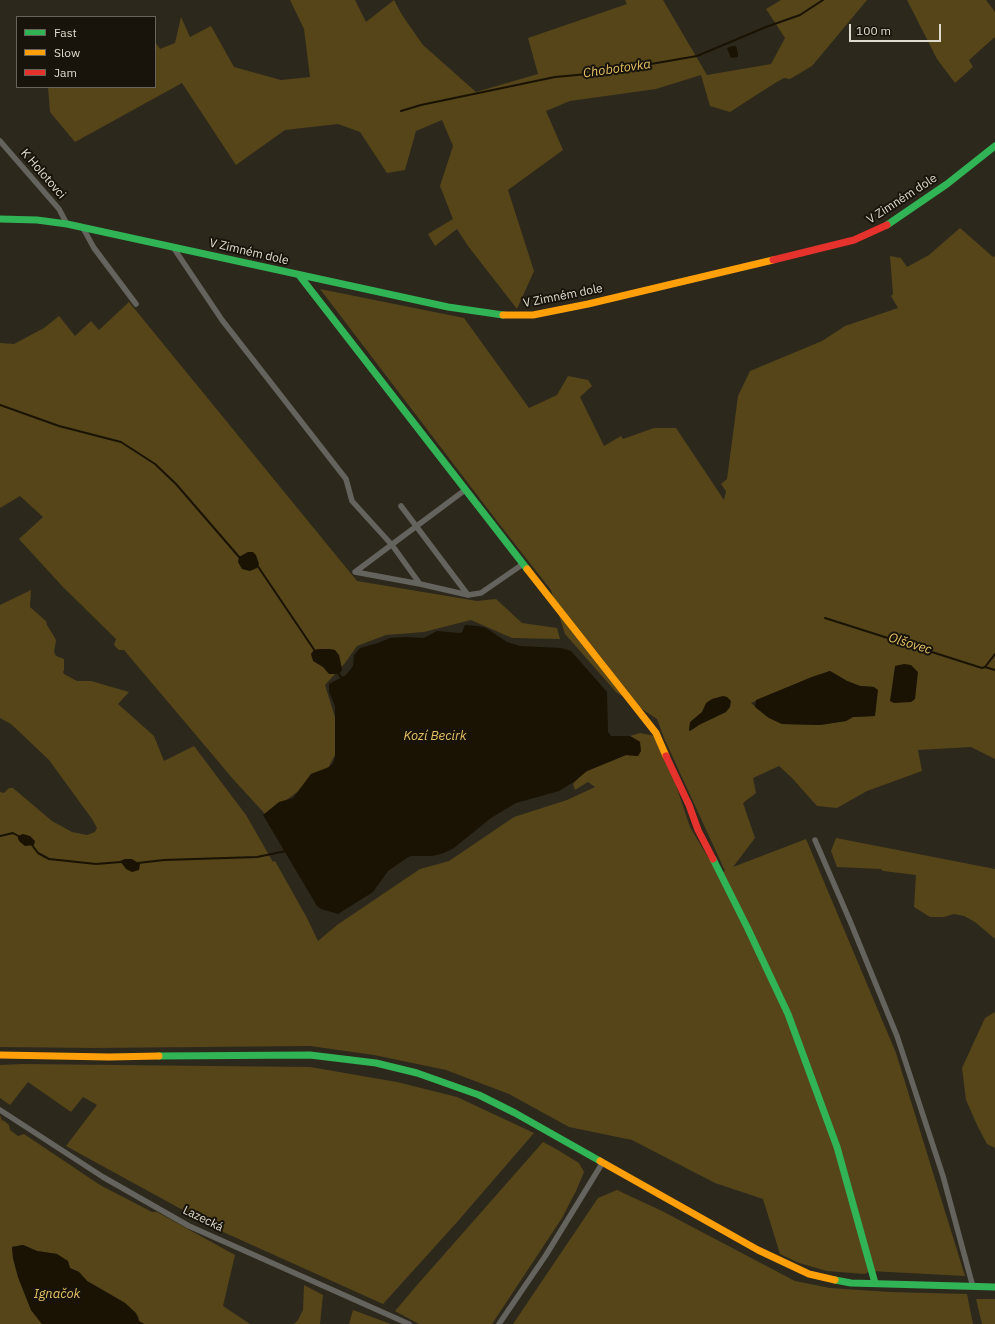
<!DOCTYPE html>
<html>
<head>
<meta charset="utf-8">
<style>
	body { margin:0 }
	#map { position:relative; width:995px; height:1324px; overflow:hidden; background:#2d281c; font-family:"IBM Plex Sans",sans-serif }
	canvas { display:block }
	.legend { position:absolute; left:16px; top:16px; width:140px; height:72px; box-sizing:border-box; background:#18140b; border:1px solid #686459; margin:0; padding:5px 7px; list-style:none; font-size:12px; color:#e0dbce }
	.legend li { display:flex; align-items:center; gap:8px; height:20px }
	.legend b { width:20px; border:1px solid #686459 }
	.scale { position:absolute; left:849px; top:24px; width:92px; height:18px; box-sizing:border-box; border:2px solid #e0dbce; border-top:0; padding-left:5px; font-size:12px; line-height:14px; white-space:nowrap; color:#e0dbce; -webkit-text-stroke:3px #18140b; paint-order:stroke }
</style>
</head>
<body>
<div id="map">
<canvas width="995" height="1324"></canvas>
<ul class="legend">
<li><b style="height:5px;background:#30b455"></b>Fast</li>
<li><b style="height:5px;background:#ff9f0a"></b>Slow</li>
<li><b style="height:5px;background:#e5322d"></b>Jam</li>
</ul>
<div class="scale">100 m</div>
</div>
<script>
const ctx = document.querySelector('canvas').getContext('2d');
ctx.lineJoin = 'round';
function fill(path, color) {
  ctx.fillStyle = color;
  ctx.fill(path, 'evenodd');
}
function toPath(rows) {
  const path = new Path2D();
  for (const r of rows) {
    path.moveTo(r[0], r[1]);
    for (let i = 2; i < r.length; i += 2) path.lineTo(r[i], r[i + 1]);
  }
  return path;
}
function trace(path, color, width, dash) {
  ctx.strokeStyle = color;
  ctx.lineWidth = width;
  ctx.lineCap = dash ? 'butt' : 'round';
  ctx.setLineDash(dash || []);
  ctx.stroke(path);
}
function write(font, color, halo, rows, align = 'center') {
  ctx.font = font + ' "IBM Plex Sans",sans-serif';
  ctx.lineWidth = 4;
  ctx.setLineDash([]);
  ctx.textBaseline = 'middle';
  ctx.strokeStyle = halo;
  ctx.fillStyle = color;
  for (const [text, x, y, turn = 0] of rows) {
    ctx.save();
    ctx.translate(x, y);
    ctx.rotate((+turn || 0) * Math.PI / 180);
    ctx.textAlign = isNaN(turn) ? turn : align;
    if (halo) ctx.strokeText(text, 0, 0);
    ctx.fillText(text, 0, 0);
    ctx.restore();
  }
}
fill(toPath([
	[290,0,355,0,366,22,394,0,402,15,423,45,476,92,538,74,528,38,627,4,625,0,663,0,707,75,771,64,785,38,766,9,781,0,867,0,812,66,790,79,784,78,775,83,730,112,710,106,701,75,656,89,570,101,546,111,563,150,508,190,534,271,517,309,468,246,457,229,435,246,428,234,453,219,440,186,453,146,442,120,416,131,405,170,387,173,360,132,338,124,285,130,236,165,182,83,75,142,50,112,48,87,155,87,155,42,160,49,175,43,181,17,190,37,211,26,234,67,281,80,310,77,304,29],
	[907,0,986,0,995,12,995,37,969,60,973,67,955,83,937,59],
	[960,228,993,257,995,256,995,759,971,747,918,750,922,771,867,791,837,808,817,806,792,778,779,766,753,778,756,793,743,803,755,838,733,867,806,839,896,1053,965,1276,870,1271,865,1274,827,1271,799,1263,780,1254,763,1199,715,1183,632,1140,569,1127,509,1094,446,1070,374,1055,310,1046,94,1048,0,1047,0,792,4,793,9,788,13,788,52,821,72,832,87,835,95,832,97,828,92,819,49,760,11,724,0,718,0,605,31,590,30,607,46,621,47,625,55,638,56,641,54,652,56,656,64,659,64,670,63,672,64,674,77,681,91,681,129,692,118,704,154,736,164,761,194,746,246,815,273,862,275,861,307,918,318,941,337,925,420,869,449,861,514,817,567,800,595,787,588,782,575,790,573,784,582,774,587,771,626,755,638,756,640,742,630,736,640,733,655,736,672,773,690,827,718,874,725,871,664,738,657,719,616,692,565,634,551,590,500,525,320,289,464,318,529,408,557,395,568,376,588,380,592,386,580,397,604,446,621,436,623,439,654,428,676,428,724,500,726,491,721,484,727,479,738,396,750,371,822,341,845,326,898,308,891,296,893,294,890,256,901,258,907,267,929,255],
	[830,671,847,681,860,686,874,687,875,716,853,717,846,721,820,725,782,724,766,716,751,703,812,677],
	[129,302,357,581,477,601,496,599,522,623,557,628,560,639,512,638,471,620,424,632,386,635,357,646,345,663,325,685,338,727,336,753,327,770,266,815,233,779,124,650,119,650,114,645,116,639,63,587,19,539,43,517,20,496,0,508,0,343,14,344,44,328,59,316,75,336,91,321,99,330],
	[836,838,995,869,995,939,975,922,964,916,954,914,944,917,930,917,914,907,916,875,883,871,881,869,837,867,831,851],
	[995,1012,995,1148,987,1144,978,1127,966,1100,962,1068,985,1018],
	[23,1064,310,1067,397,1082,457,1097,534,1133,458,1221,383,1304,221,1231,66,1146,97,1105,83,1097,71,1112,28,1082,10,1105,0,1098,0,1065],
	[0,1115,2,1121,3,1120,9,1125,10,1130,18,1136,24,1134,100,1185,152,1212,157,1212,235,1255,223,1306,250,1324,144,1324,139,1321,138,1316,125,1303,87,1281,79,1272,70,1268,57,1254,37,1251,23,1245,12,1247,13,1258,18,1277,31,1310,42,1324,0,1324],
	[543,1142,556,1149,579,1163,584,1172,576,1191,562,1218,492,1324,419,1324,395,1311,418,1284],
	[617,1190,662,1211,795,1281,830,1288,890,1292,967,1294,973,1324,513,1324,598,1198],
	[304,1285,323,1295,320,1324,294,1324,298,1320,303,1310],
	[976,1299,995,1299,995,1324,982,1324],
	[353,1310,391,1324,349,1324]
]), '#554519');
fill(toPath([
	[733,46,736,46,738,54,738,57,731,58,727,48],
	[248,552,253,552,256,555,259,564,257,568,250,571,242,569,238,562,239,557],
	[465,625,478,626,486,628,507,642,520,646,561,648,571,651,607,692,608,732,611,736,630,736,640,742,641,751,638,756,626,755,587,771,575,781,559,791,516,803,491,818,454,848,444,853,433,856,411,856,407,858,388,871,373,892,338,914,321,909,317,906,263,815,279,802,293,798,311,774,329,767,333,763,335,757,335,706,329,692,329,684,346,675,353,666,354,655,360,648,378,643,390,638,406,637,424,638,437,631,460,633,462,632],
	[319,649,330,649,335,650,339,655,342,669,341,672,336,674,329,674,323,667,313,661,311,654,314,650],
	[904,664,911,665,918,672,915,699,911,702,894,703,890,701,895,666],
	[830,671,847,681,860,686,874,687,878,690,875,716,853,717,846,721,820,725,782,724,769,718,755,707,756,700,812,677],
	[723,696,727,697,731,701,730,707,726,712,699,725,690,731,689,730,690,722,702,712,706,703,712,699],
	[23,834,30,836,35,841,34,845,25,846,20,842,18,839,18,836],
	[125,859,132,859,140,864,139,870,132,872,126,869,120,861],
	[23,1245,37,1251,57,1254,68,1261,70,1268,79,1272,87,1281,125,1303,136,1313,139,1321,144,1324,42,1324,31,1310,18,1277,13,1258,12,1247]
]), '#1a1303');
trace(toPath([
	[401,111,421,105,555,77,599,73,697,56,766,27,800,15,823,0],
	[0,405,59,426,121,442,155,464,176,484,240,558],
	[257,565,315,651],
	[825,618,982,668,985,667,995,670],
	[985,667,995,654],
	[337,672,343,679],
	[0,836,13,833,20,837],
	[32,845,38,853,49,859,96,864,121,862],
	[138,863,164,860,257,857,286,851]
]), '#1a1303', 2);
trace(toPath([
	[0,141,59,209,67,224],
	[83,228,94,248,136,304],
	[173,247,222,320,346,479,352,501,392,545,420,584,468,595,481,593,523,564],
	[401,506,468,595],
	[420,584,355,572,465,490],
	[815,840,850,921,897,1036,943,1176,973,1287],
	[0,1110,103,1177,189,1226,409,1324],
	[499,1324,546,1255,603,1162]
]), '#64635d', 5.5);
trace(toPath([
	[0,219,37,220,67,224,448,307,503,315],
	[887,225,947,184,995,146],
	[299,275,527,569],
	[713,859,748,929,788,1014,837,1147,875,1283],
	[159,1056,310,1055,376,1063,417,1073,479,1095,515,1113,600,1161],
	[835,1280,851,1283,995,1287]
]), '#30b455', 7);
trace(toPath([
	[503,315,533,315,588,304,773,260],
	[527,569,656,733,666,756],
	[0,1055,109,1057,159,1056],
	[600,1161,758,1250,809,1274,835,1280]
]), '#ff9f0a', 7);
trace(toPath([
	[773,260,854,240,887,225],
	[666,756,689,805,698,830,713,859]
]), '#e5322d', 7);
write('12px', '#e0dbce', '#18140b', [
	["K Holotovci",43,174,49],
	["V Zimném dole",902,199,-33],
	["V Zimném dole",249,252,13],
	["V Zimném dole",563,296,-11],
	["Lazecká",203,1219,26]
]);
write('italic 13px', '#e3c061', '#18140b', [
	["Chobotovka",617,69,-8],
	["Olšovec",910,644,17],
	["Kozí Becirk",435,736],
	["Ignačok",57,1294]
]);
</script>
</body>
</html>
